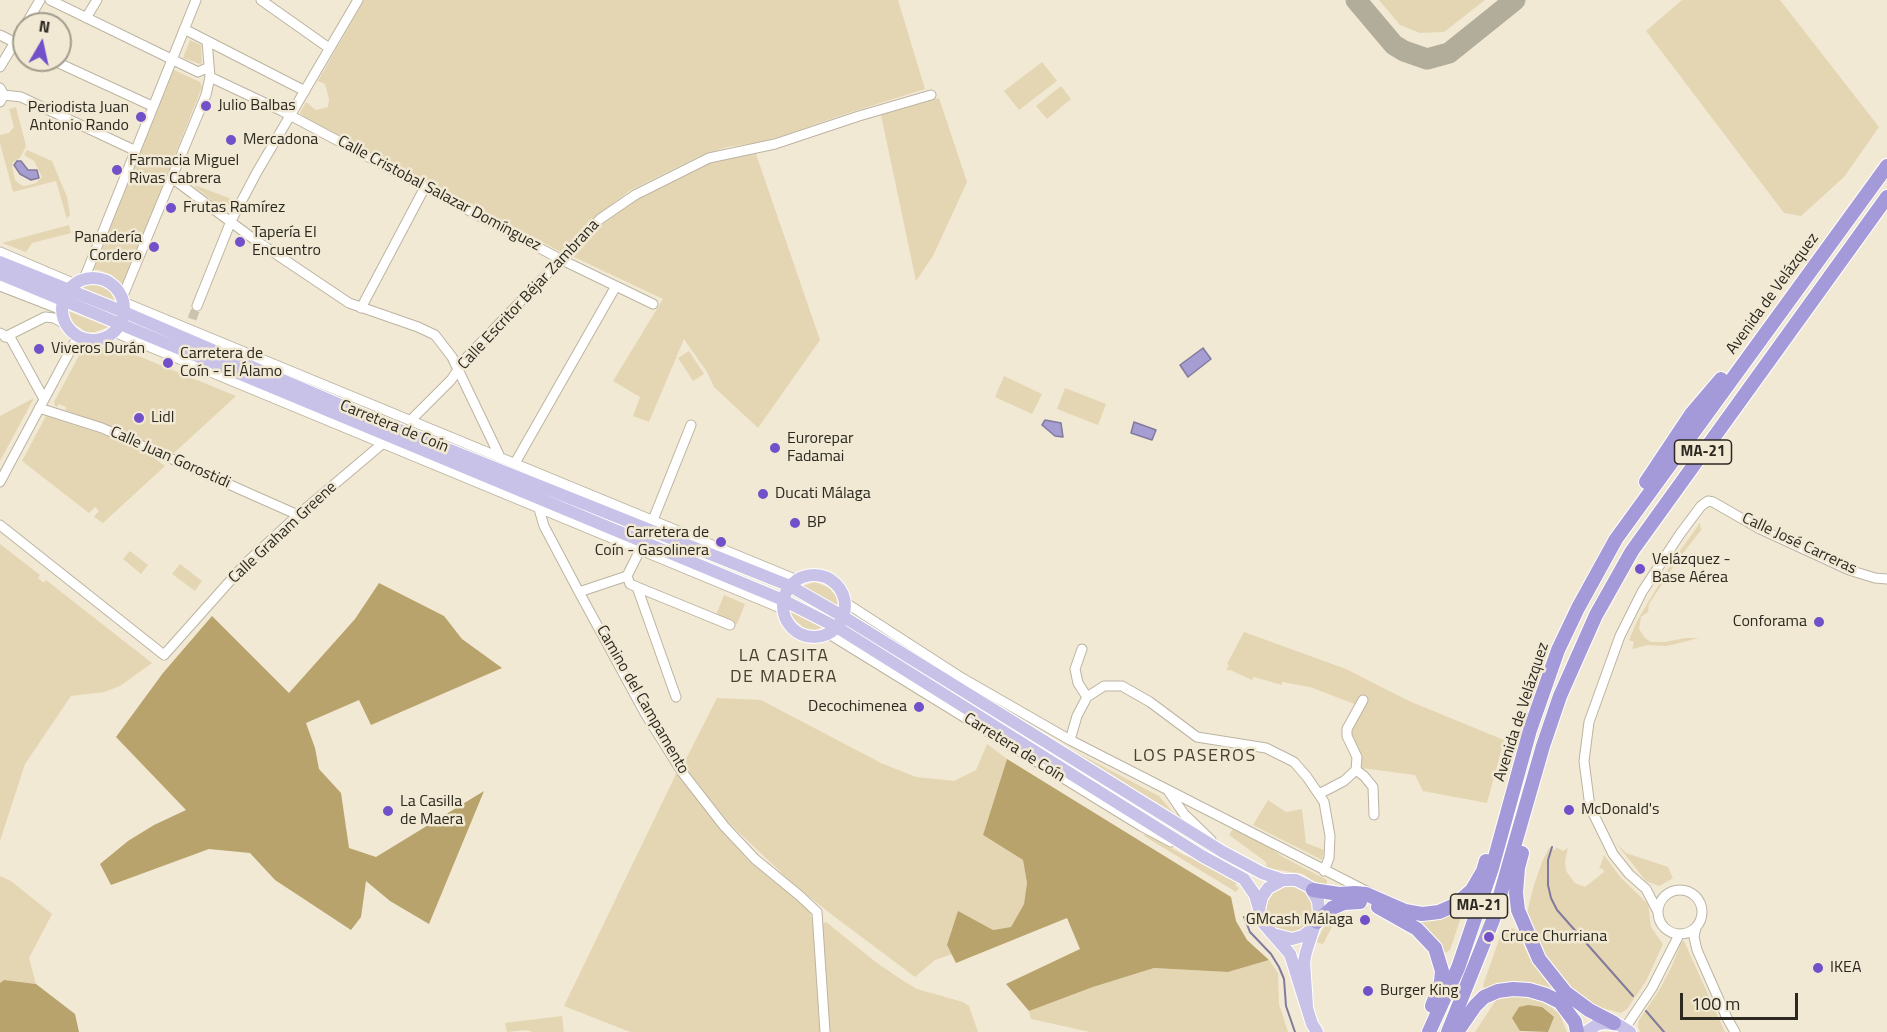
<!DOCTYPE html>
<html>
<head>
<meta charset="utf-8">
<style>
	body { margin:0 }
	#map { position:relative; width:1887px; height:1032px; overflow:hidden; background:#f1e9d4; font-family:"Titillium Web",sans-serif }
	canvas { display:block }
	.north { position:absolute; left:12px; top:12px; width:60px; height:60px; box-sizing:border-box; background:#f1e9d4; border:2px solid #a29c8c; border-radius:50%; rotate:9deg; font-size:16px; font-weight:700; line-height:24px; text-align:center; color:#2c2921 }
	.north::after { content:''; display:block; margin:auto; width:21px; height:27px; background:#7150ca; clip-path:polygon(50% 0,100% 100%,50% 72%,0 100%) }
	.scale { position:absolute; left:1680px; top:993px; width:118px; height:27px; box-sizing:border-box; border:3px solid #2c2921; border-top:0; padding-left:8px; font-size:18px; line-height:21px; white-space:nowrap; color:#2c2921; -webkit-text-stroke:4px #f1e9d4; paint-order:stroke }
</style>
</head>
<body>
<div id="map">
<canvas width="1887" height="1032"></canvas>
<div class="north">N</div>
<div class="scale">100 m</div>
</div>
<script>
const ctx = document.querySelector('canvas').getContext('2d');
ctx.lineJoin = 'round';
function fill(path, color) {
  ctx.fillStyle = color;
  ctx.fill(path, 'evenodd');
}
function toPath(rows) {
  const path = new Path2D();
  for (const r of rows) {
    if (r.length === 3) {
      path.moveTo(r[0] + r[2], r[1]);
      path.arc(r[0], r[1], r[2], 0, 2 * Math.PI);
      continue;
    }
    path.moveTo(r[0], r[1]);
    for (let i = 2; i < r.length; i += 2) path.lineTo(r[i], r[i + 1]);
  }
  return path;
}
function trace(path, color, width, dash) {
  ctx.strokeStyle = color;
  ctx.lineWidth = width;
  ctx.lineCap = dash ? 'butt' : 'round';
  ctx.setLineDash(dash || []);
  ctx.stroke(path);
}
function write(font, color, halo, rows, align = 'center') {
  ctx.font = font + ' "Titillium Web",sans-serif';
  ctx.lineWidth = 5;
  ctx.setLineDash([]);
  ctx.textBaseline = 'middle';
  ctx.strokeStyle = halo;
  ctx.fillStyle = color;
  for (const [text, x, y, turn = 0] of rows) {
    ctx.save();
    ctx.translate(x, y);
    ctx.rotate((+turn || 0) * Math.PI / 180);
    ctx.textAlign = isNaN(turn) ? turn : align;
    if (halo) ctx.strokeText(text, 0, 0);
    ctx.fillText(text, 0, 0);
    ctx.restore();
  }
}
fill(toPath([
	[364,0,898,0,925,89,842,115,785,135,761,142,727,147,702,155,629,191,606,209,561,252,304,117,300,113,306,102,316,110,328,107,329,99,325,84,318,81],
	[1379,0,1485,0,1444,32,1420,33,1400,25],
	[1682,0,1780,0,1879,127,1844,177,1801,216,1784,213,1646,31],
	[190,40,201,45,202,63,200,64,183,58],
	[1042,62,1057,81,1019,110,1004,91],
	[172,69,200,82,202,87,123,285,112,275,98,270,91,269],
	[1061,86,1071,99,1047,119,1036,106],
	[939,98,967,182,933,256,916,281,881,115],
	[16,107,26,146,20,158,13,162,12,166,15,180,21,185,25,186,36,183,42,177,34,161,24,155,27,150,52,161,67,197,70,215,67,219,56,181,13,192,0,143,0,135,9,133,14,127,9,109],
	[756,154,820,340,758,428,714,387,707,372,684,339,649,422,633,416,640,397,613,381,663,299,574,257,604,223,635,201,709,162,734,156],
	[195,185,234,200,231,204,221,207,195,187],
	[69,225,71,233,32,243,26,252,2,243],
	[95,284,110,291,117,305,78,290,87,285],
	[68,311,108,327,95,332,86,332,73,323],
	[111,346,114,346,236,396,174,453,65,410,66,407,59,404,57,407,55,406,54,402,81,352],
	[689,351,704,374,693,381,678,358],
	[1004,376,1042,394,1032,414,995,397],
	[1065,388,1106,404,1098,425,1057,409],
	[34,398,0,461,0,416],
	[46,416,102,434,150,455,165,466,103,523,94,517,99,511,95,507,89,513,22,461],
	[1700,523,1701,530,1677,561,1649,604,1648,612,1641,617,1639,629,1645,638,1651,642,1665,642,1685,638,1699,638,1667,646,1648,645,1632,649,1634,642,1629,640,1637,621,1674,559],
	[0,544,40,575,38,578,44,583,46,580,152,663,120,686,104,692,71,696,25,764,0,841],
	[130,551,148,565,141,574,123,559],
	[180,564,202,581,195,591,172,574],
	[815,582,829,588,836,596,838,607,800,587],
	[724,595,745,604,737,624,716,615],
	[789,606,826,626,815,630,804,628,792,617],
	[855,629,1239,868,1251,874,1248,877,855,631],
	[1244,632,1346,669,1409,701,1504,740,1487,803,1423,791,1415,775,1361,768,1357,746,1352,740,1350,732,1357,705,1310,687,1282,682,1282,685,1254,677,1252,680,1230,670,1226,670,1229,665,1227,664],
	[717,698,761,700,881,763,916,777,954,781,976,770,987,744,1007,759,983,835,1023,860,1027,883,1024,904,1011,927,993,930,947,945,952,954,935,960,915,977,831,914,791,882,728,822,683,765],
	[1055,741,1159,796,1172,811,1175,814,1178,813,1180,817,1179,818],
	[677,772,721,829,748,860,804,904,810,913,813,923,820,1032,630,1032,564,1006],
	[1268,800,1286,812,1302,809,1306,843,1324,850,1322,860,1253,825],
	[1234,827,1261,841,1283,857,1327,880,1327,887,1318,885,1303,874,1267,868,1266,862,1229,835],
	[1145,834,1186,856,1205,862,1238,882,1235,885,1239,888,1236,892,1144,836],
	[1615,842,1626,853,1668,867,1673,878,1659,886,1646,881],
	[1556,847,1563,851,1568,848,1565,861,1566,871,1575,883,1585,887,1604,872,1602,868,1599,870,1604,855,1621,878,1648,904,1651,927,1663,944,1646,981,1627,1009,1621,1013,1595,1006,1580,997,1563,980,1546,959,1526,917,1534,885,1542,862,1549,848,1555,850],
	[0,876,11,881,52,914,29,958,36,984,4,980,0,983],
	[1289,909,23],
	[1365,906,1368,908,1356,908,1343,912,1334,923,1323,944,1316,942,1329,918,1342,909],
	[1456,912,1461,917,1450,950,1445,953,1435,940,1415,921,1436,920],
	[826,922,877,963,905,982,917,989,963,1002,969,1006,978,1032,828,1032,822,924],
	[1512,928,1517,930,1529,957,1555,992,1518,982,1484,989,1483,985,1501,934],
	[1684,941,1725,1032,1640,1032,1638,1027,1639,1020,1660,989,1672,966,1681,943],
	[1269,960,1278,973,1279,1004,1288,1032,1090,1032,1031,1019,1029,1011,1093,987,1154,968,1228,972],
	[1519,996,1542,1001,1559,1013,1567,1032,1548,1032,1553,1017,1520,1031,1522,1032,1475,1032,1496,1000,1505,997],
	[562,1016,564,1032,533,1032,526,1030,507,1032,505,1023]
]), '#e5d6b3');
fill(toPath([
	[379,583,444,616,462,639,502,668,371,725,359,700,306,723,315,748,319,769,341,793,349,848,376,857,484,791,429,924,390,901,366,881,361,917,351,930,275,880,250,853,209,849,111,885,100,864,128,841,154,825,186,810,116,737,163,673,212,616,289,693,355,619],
	[1007,759,1231,897,1236,921,1247,940,1269,960,1228,972,1154,968,1093,987,1029,1011,1006,984,1080,949,1067,918,956,963,947,945,958,911,993,930,1011,927,1024,904,1027,883,1023,860,983,835],
	[4,980,36,984,75,1014,79,1032,0,1032,0,983],
	[1528,1005,1542,1007,1554,1017,1548,1032,1520,1031,1512,1018,1519,1007]
]), '#b8a36c');
const water = toPath([
	[17,161,21,161,28,170,37,170,39,178,31,180,20,174,14,165,17,161],
	[1203,348,1211,359,1188,377,1180,365,1203,348],
	[1045,420,1061,423,1063,437,1055,436,1042,425,1045,420],
	[1134,422,1156,430,1152,440,1131,433,1134,422]
]);
fill(water, '#a69dd2');
trace(water, '#817a9d', 1.5);
trace(toPath([
	[1552,847,1548,860,1548,885,1551,898,1557,910,1633,996],
	[1244,917,1250,932,1271,954,1279,967,1284,979,1286,1006,1295,1032],
	[1646,1011,1664,1032]
]), '#817a9d', 2);
trace(toPath([
	[1356,0,1394,45,1404,51,1427,59,1449,53,1515,0]
]), '#b2ac9a', 21);
trace(toPath([
	[192,319,197,306]
]), '#cac3b0', 9, [9, 4.5]);
const minor = toPath([
	[50,0,198,72,209,67],
	[261,0,329,48],
	[86,18,97,0],
	[26,24,40,0],
	[184,29,305,91],
	[0,35,24,47],
	[52,60,152,106],
	[0,67,24,27],
	[210,77,282,111,562,260,653,304],
	[0,88,4,95,0,102],
	[4,95,21,97,134,150],
	[172,178,255,240,349,303,418,327,435,335,452,357,500,457],
	[0,252,75,284],
	[84,279,196,0],
	[0,286,62,310],
	[122,298,206,95,210,77,207,41],
	[123,302,797,580],
	[197,306,231,221,257,172,358,0],
	[361,308,425,187],
	[114,332,783,609],
	[0,333,11,339,44,399],
	[5,337,45,317,54,318,67,325],
	[39,408,102,428,298,515],
	[411,420,451,380,466,358,600,219,635,195,709,158,775,144,859,116,931,95],
	[515,463,616,286],
	[0,482,78,336],
	[539,509,544,526,579,592,645,713,682,772,724,826,755,859,800,896,817,912,825,1032],
	[653,520,691,425],
	[0,525,164,655,246,563,298,515,382,444],
	[627,576,630,584,637,587,730,625],
	[637,587,676,697],
	[579,592,627,576,640,550],
	[846,603,962,678,1070,740,1368,892],
	[829,634,1141,826,1171,842],
	[1082,649,1075,669,1078,683,1087,697],
	[1363,700,1347,729,1347,736,1357,757,1356,770,1364,776,1373,787,1374,815],
	[1070,740,1077,716,1087,697,1104,686,1122,686,1150,702,1197,737,1266,748,1294,762,1307,777,1324,802,1330,836,1329,858,1324,871],
	[1169,792,1184,814,1211,840],
	[1319,794,1344,781,1356,770],
	[1680,912,22],
	[1658,912,1646,889,1629,874,1613,854,1590,807,1584,761,1589,722,1620,636,1642,592,1680,534,1701,506,1708,501,1713,502,1760,529,1849,570,1875,578,1887,579],
	[1696,927,1694,937,1697,950,1727,1018,1735,1032],
	[1625,1028,1652,988,1679,935]
]);
const major = toPath([
	[0,262,124,312,385,424,790,586,844,617,1223,852,1262,873,1283,880,1296,880,1310,887,1318,901,1319,912,1306,952,1304,962,1307,1006],
	[0,274,783,600,838,628,1202,856,1244,879,1255,895,1263,923,1290,954,1312,1024,1317,1032],
	[93,309,31],
	[814,606,31],
	[1259,909,1262,897,1268,888,1283,880],
	[1273,934,1292,939,1303,936,1313,928],
	[1586,1032,1598,1024,1606,1023,1619,1025,1630,1032]
]);
const highway = toPath([
	[1646,482,1692,413,1721,379],
	[1522,853,1518,868,1516,893,1518,910,1539,959,1566,993,1589,1010,1614,1023],
	[1313,890,1339,894,1355,893,1366,894,1405,911,1422,914,1439,912,1455,905,1472,890,1483,871,1486,861],
	[1378,907,1417,929,1435,948,1442,971,1441,982,1432,1006],
	[1317,922,1332,908,1344,903,1360,902],
	[1429,1032,1458,968,1492,868,1530,730,1558,650,1578,608,1616,539,1887,166],
	[1448,1032,1493,920,1543,746,1560,696,1596,615,1632,551,1887,197],
	[1457,1032,1475,1006,1484,997,1498,991,1513,989,1529,990,1546,995,1560,1002,1575,1022,1577,1032]
]);
trace(minor, '#bcb4a1', 11);
trace(major, '#fff', 14);
trace(highway, '#fff', 16);
trace(minor, '#fff', 9);
trace(major, '#c9c2e8', 12);
trace(highway, '#a59ad9', 14);
for (const [x, y, r, color] of [
	[206,106,6,"#7150ca"],
	[141,117,6,"#7150ca"],
	[231,140,6,"#7150ca"],
	[117,170,6,"#7150ca"],
	[171,208,6,"#7150ca"],
	[240,242,6,"#7150ca"],
	[154,247,6,"#7150ca"],
	[39,349,6,"#7150ca"],
	[168,363,6,"#7150ca"],
	[139,418,6,"#7150ca"],
	[775,448,6,"#7150ca"],
	[763,494,6,"#7150ca"],
	[795,523,6,"#7150ca"],
	[721,542,6,"#7150ca"],
	[1640,569,6,"#7150ca"],
	[1819,622,6,"#7150ca"],
	[919,707,6,"#7150ca"],
	[1569,810,6,"#7150ca"],
	[388,811,6,"#7150ca"],
	[1365,920,6,"#7150ca"],
	[1489,937,6,"#7150ca"],
	[1818,968,6,"#7150ca"],
	[1368,991,6,"#7150ca"]
]) {
  const dot = new Path2D();
  dot.arc(x, y, r, 0, 2 * Math.PI);
  ctx.fillStyle = color;
  ctx.fill(dot);
  trace(dot, '#f1e9d4', 2);
}
for (const [x, y, w] of [
	[1703,452,57],
	[1479,906,57]
]) {
  const box = new Path2D();
  box.roundRect(x - w / 2, y - 12, w, 24, 4.5);
  ctx.fillStyle = '#f1e9d4';
  ctx.fill(box);
  trace(box, '#2c2921', 1.5);
}
write('bold 15px', '#2c2921', null, [
	["MA-21",1703,452],
	["MA-21",1479,906]
]);
write('16px', '#2c2921', '#f1e9d4', [
	["Julio Balbas",218,106],
	["Periodista Juan",129,108,"right"],
	["Antonio Rando",129,126,"right"],
	["Mercadona",243,140],
	["Farmacia Miguel",129,161],
	["Rivas Cabrera",129,179],
	["Frutas Ramírez",183,208],
	["Tapería El",252,233],
	["Encuentro",252,251],
	["Panadería",142,238,"right"],
	["Cordero",142,256,"right"],
	["Viveros Durán",51,349],
	["Carretera de",180,354],
	["Coín - El Álamo",180,372],
	["Lidl",151,418],
	["Eurorepar",787,439],
	["Fadamai",787,457],
	["Ducati Málaga",775,494],
	["BP",807,523],
	["Carretera de",709,533,"right"],
	["Coín - Gasolinera",709,551,"right"],
	["Velázquez -",1652,560],
	["Base Aérea",1652,578],
	["Conforama",1807,622,"right"],
	["Decochimenea",907,707,"right"],
	["La Casilla",400,802],
	["de Maera",400,820],
	["McDonald's",1581,810],
	["GMcash Málaga",1353,920,"right"],
	["Cruce Churriana",1501,937],
	["IKEA",1830,968],
	["Burger King",1380,991]
], 'left');
write('16px', '#2c2921', '#f1e9d4', [
	["Calle Cristobal Salazar Domínguez",439,194,28],
	["Avenida de Velázquez",1773,294,-54],
	["Calle Escritor Béjar Zambrana",529,295,-47],
	["Carretera de Coín",394,427,22],
	["Calle Juan Gorostidi",170,458,24],
	["Calle Graham Greene",283,533,-43],
	["Calle José Carreras",1799,544,25],
	["Camino del Campamento",642,700,60],
	["Avenida de Velázquez",1522,712,-72],
	["Carretera de Coín",1014,748,32]
]);
ctx.letterSpacing = '1.5px';
write('18px', '#494232', '#f1e9d4', [
	["LA CASITA",784,657],
	["DE MADERA",784,678],
	["LOS PASEROS",1195,757]
]);
ctx.letterSpacing = '0px';
</script>
</body>
</html>
